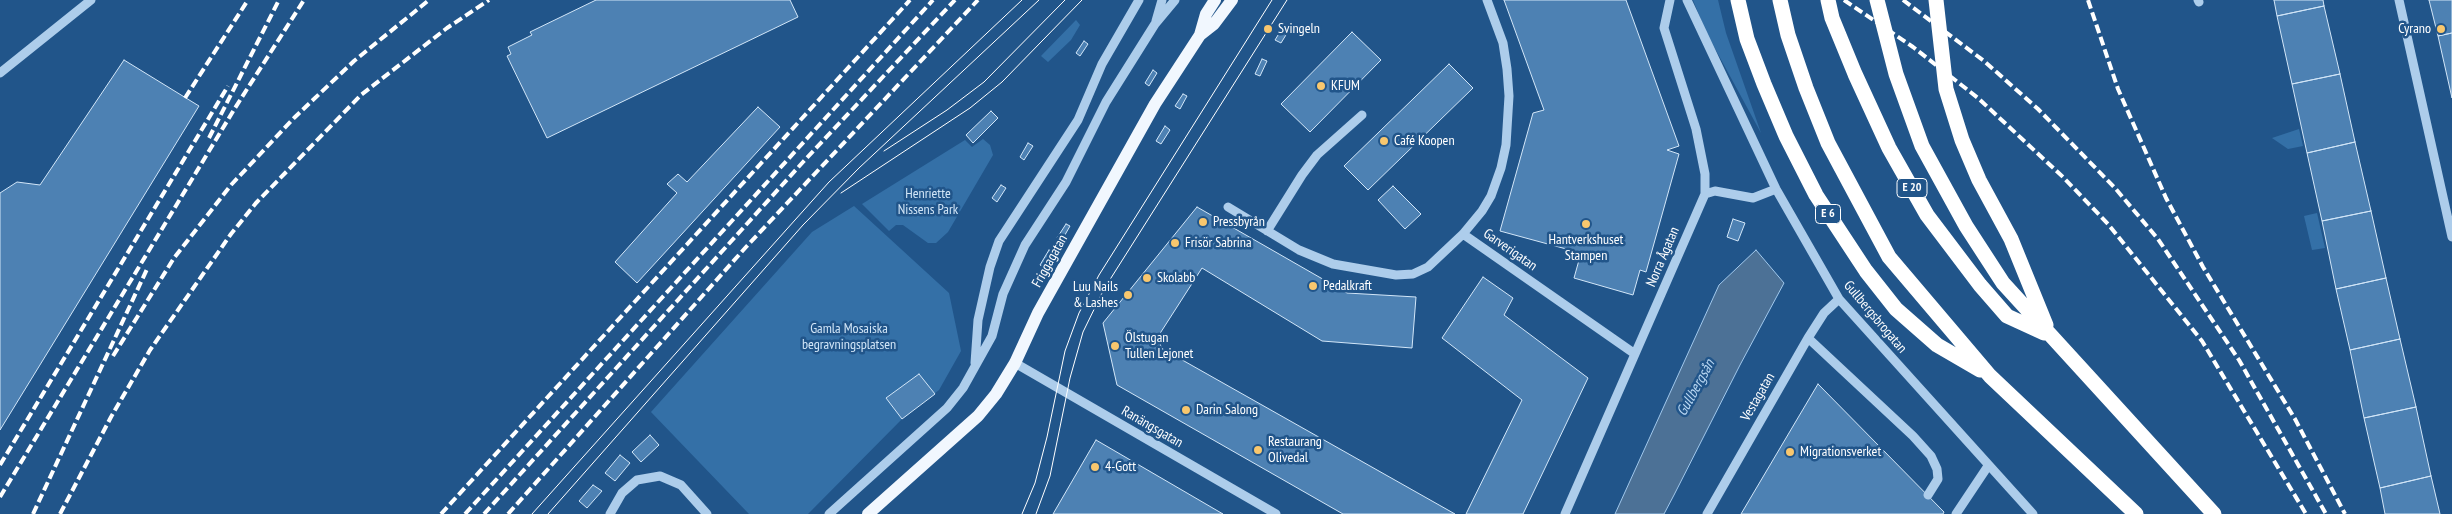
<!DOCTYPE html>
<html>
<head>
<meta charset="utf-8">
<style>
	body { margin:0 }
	canvas { display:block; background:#21558a }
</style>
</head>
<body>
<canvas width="2452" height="514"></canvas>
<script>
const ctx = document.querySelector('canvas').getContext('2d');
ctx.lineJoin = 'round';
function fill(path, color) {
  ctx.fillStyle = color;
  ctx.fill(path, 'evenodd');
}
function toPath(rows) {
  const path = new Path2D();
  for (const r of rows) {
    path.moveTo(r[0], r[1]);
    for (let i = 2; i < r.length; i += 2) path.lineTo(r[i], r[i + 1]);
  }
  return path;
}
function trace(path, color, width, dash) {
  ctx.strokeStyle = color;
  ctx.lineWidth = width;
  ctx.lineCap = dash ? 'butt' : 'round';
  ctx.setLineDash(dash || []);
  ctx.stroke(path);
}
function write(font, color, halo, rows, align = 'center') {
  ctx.font = font + ' "PT Sans Narrow",sans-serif';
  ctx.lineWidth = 5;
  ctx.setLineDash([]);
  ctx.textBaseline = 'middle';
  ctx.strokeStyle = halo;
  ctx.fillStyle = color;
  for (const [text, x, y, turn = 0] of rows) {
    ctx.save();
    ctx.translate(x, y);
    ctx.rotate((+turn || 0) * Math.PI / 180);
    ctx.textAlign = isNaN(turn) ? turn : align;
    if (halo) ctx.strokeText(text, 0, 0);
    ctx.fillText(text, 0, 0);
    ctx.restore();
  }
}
fill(toPath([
	[1693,0,1718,0,1726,33,1761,133,1706,32],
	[1076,20,1080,25,1071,40,1048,62,1041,56],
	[2299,129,2303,146,2288,149,2272,138],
	[983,139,990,145,993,155,948,232,936,243,928,243,903,225,896,225,889,231,862,204,965,140,972,147],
	[854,206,949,293,961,351,939,390,902,419,808,514,749,514,651,412,812,232],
	[2317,213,2325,248,2312,250,2304,216]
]), '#3470a7');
const water = toPath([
	[1756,250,1784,283,1740,365,1674,495,1664,514,1615,514,1719,285,1756,250]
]);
fill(water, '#4c7196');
trace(water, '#a1c8ec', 1);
const building = toPath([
	[596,0,790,0,798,17,547,138,507,56,511,54,508,47,532,35,530,32,596,0],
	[1504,0,1626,0,1679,146,1667,150,1679,154,1646,272,1640,270,1633,295,1574,278,1581,253,1500,231,1533,113,1544,110,1504,0],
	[2274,0,2323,0,2324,6,2277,16,2274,0],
	[2429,0,2452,0,2452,33,2438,36,2429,0],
	[2324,6,2340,74,2292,84,2277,16,2324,6],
	[1283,27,1289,30,1281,43,1275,40,1283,27],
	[1352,32,1381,60,1310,132,1281,104,1352,32],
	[2452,33,2452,98,2438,36,2452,33],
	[1084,41,1088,44,1080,56,1076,53,1084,41],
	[1262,59,1267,61,1260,76,1255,74,1262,59],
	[124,60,199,106,0,430,0,193,17,182,40,185,124,60],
	[1449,64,1473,88,1368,190,1344,166,1449,64],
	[1153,70,1157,73,1149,86,1145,83,1153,70],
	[2340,74,2355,142,2307,153,2292,84,2340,74],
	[1183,94,1187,96,1180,109,1175,106,1183,94],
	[758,107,780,127,637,283,615,262,677,193,667,184,678,174,687,182,758,107],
	[991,111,998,118,973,143,966,135,991,111],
	[1165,126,1170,130,1161,144,1156,141,1165,126],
	[2355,142,2371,211,2322,221,2307,153,2355,142],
	[1028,143,1033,146,1024,160,1020,157,1028,143],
	[1001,185,1006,188,997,202,992,198,1001,185],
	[1393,186,1421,214,1405,229,1378,200,1393,186],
	[1197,207,1347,293,1416,297,1412,348,1322,341,1202,268,1159,335,1161,348,1455,514,1343,514,1117,385,1103,323,1197,207],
	[2371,211,2386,278,2336,289,2322,221,2371,211],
	[1733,219,1745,223,1738,241,1727,237,1733,219],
	[1066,224,1070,226,1062,240,1057,238,1066,224],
	[1049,250,1054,253,1045,268,1040,265,1049,250],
	[1483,277,1513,298,1504,315,1588,378,1523,514,1466,514,1522,400,1442,338,1483,277],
	[2386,278,2400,339,2350,350,2336,289,2386,278],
	[2400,339,2416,407,2364,418,2350,350,2400,339],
	[919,374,935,394,902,419,886,398,919,374],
	[1818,384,1944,512,1943,514,1741,514,1818,384],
	[2416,407,2431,476,2380,488,2364,418,2416,407],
	[650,435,659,445,641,462,632,452,650,435],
	[1096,440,1223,514,1053,514,1096,440],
	[620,455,630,463,615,481,605,473,620,455],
	[2431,476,2440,514,2385,514,2380,488,2431,476],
	[593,485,602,491,587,508,579,501,593,485]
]);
fill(building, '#4d81b3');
trace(building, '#d2e6f8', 1);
trace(toPath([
	[1687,0,1776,189,1839,299,2033,514],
	[2198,0,2199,2],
	[2399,0,2452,237],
	[1156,21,1162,0],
	[0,73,91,0],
	[1705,194,1715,191,1753,198,1776,189],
	[1228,207,1299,250,1333,264,1396,275,1413,274,1428,267,1463,234,1482,211,1491,196,1501,168,1506,145,1509,96,1507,69,1503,43,1487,0],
	[1267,231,1302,175,1317,155,1362,115],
	[1463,234,1635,354],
	[1808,338,1913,436,1931,456,1937,469,1938,479,1928,495],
	[975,363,978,320,990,267,999,241,1078,120,1102,64,1139,0],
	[1015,363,1276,514],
	[610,514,622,493,637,480,660,476,681,485,707,514],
	[829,514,947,408,963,388,992,336,1003,294,1025,245,1066,182,1106,102,1155,24,1175,0],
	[1565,514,1705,194,1705,174,1696,129,1664,28,1670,0],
	[1707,514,1808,338,1824,313,1839,299],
	[1956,514,1988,466]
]), '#adcdeb', 9);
trace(toPath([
	[1200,35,1206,14,1215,0],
	[868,514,978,416,996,394,1015,363,1038,313,1155,104,1200,35,1214,24,1232,0]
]), '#f1f7fe', 12);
trace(toPath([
	[1738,0,1747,39,1764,84,1786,136,1816,195,1866,271,1896,309,1937,345,1980,370],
	[1780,0,1788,35,1806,88,1828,143,1889,257,1990,376,2136,514],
	[1828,0,1832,18,1855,74,1889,148,1927,215,1980,285,2007,316,2044,333],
	[1877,0,1896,74,1922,146,1966,226,2003,283,2214,514],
	[1936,0,1946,89,1962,140,1979,180,2011,239,2046,325]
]), '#fff', 15);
trace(toPath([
	[884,151,947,110,984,82,1065,0],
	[841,193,970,108,1002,82,1082,0],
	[532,514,829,182,1022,0],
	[548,514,803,225,859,168,1039,0],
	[1022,514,1035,483,1047,437,1065,351,1079,313,1099,275,1272,0],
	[1036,514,1050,476,1070,378,1083,332,1104,289,1287,0]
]), '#fff', 1);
trace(toPath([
	[1844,0,1913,47,1978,98,2063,177,2108,224,2202,341,2306,514],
	[1903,0,1984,61,2038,109,2115,188,2158,239,2239,360,2326,514],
	[2088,0,2118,89,2166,198,2203,267,2295,419,2345,514],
	[185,98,248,0],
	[209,138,279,0],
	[113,356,174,258,231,185,294,118,354,61,429,0],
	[0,465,228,86],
	[0,497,235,108,304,0],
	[33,514,148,267],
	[60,514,111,417,150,350,231,234,256,203,361,95,447,28,489,0],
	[441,514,910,0],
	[465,514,933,0],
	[484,514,803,162,955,0],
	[508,514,746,247,978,0]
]), '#fff', 4, [9, 4]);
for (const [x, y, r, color] of [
	[1268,29,5,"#f8c76e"],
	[2441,29,5,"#f8c76e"],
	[1321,86,5,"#f8c76e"],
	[1384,141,5,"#f8c76e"],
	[1203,222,5,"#f8c76e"],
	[1586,224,5,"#f8c76e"],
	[1175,243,5,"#f8c76e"],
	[1147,278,5,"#f8c76e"],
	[1313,286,5,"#f8c76e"],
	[1128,295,5,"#f8c76e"],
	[1115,346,5,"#f8c76e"],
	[1186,410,5,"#f8c76e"],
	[1258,450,5,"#f8c76e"],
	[1790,452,5,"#f8c76e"],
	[1095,467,5,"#f8c76e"]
]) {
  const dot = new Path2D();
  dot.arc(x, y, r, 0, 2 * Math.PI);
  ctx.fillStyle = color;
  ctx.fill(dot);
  trace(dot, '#21558a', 2);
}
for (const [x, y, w] of [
	[1912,188,30],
	[1828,214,25]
]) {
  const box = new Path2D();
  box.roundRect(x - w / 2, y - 9.5, w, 19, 4);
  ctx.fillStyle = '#21558a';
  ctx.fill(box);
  trace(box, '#fff', 1);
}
write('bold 12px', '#fff', null, [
	["E 20",1912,188],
	["E 6",1828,214]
]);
write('14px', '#fff', '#21558a', [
	["Svingeln",1278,29],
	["Cyrano",2431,29,"right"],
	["KFUM",1331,86],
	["Café Koopen",1394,141],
	["Pressbyrån",1213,222],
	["Hantverkshuset",1586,240,"center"],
	["Stampen",1586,256,"center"],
	["Frisör Sabrina",1185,243],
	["Skolabb",1157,278],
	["Pedalkraft",1323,286],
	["Luu Nails",1118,287,"right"],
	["& Lashes",1118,303,"right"],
	["Ölstugan",1125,338],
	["Tullen Lejonet",1125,354],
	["Darin Salong",1196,410],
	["Restaurang",1268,442],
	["Olivedal",1268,458],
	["Migrationsverket",1800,452],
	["4-Gott",1105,467]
], 'left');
write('14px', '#d2e6f8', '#21558a', [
	["Henriette",928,194],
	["Nissens Park",928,210],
	["Gamla Mosaiska",849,329],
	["begravningsplatsen",849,345]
]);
write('14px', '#fff', '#21558a', [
	["Garverigatan",1510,250,35],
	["Norra Ågatan",1663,257,-67],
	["Friggagatan",1050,261,-61],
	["Gullbergsbrogatan",1875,317,50],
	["Vestagatan",1758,397,-60],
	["Ranängsgatan",1152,427,30]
]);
write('italic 15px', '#b9d7f2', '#21558a', [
	["Gullbergsån",1696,388,-61]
]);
</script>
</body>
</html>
